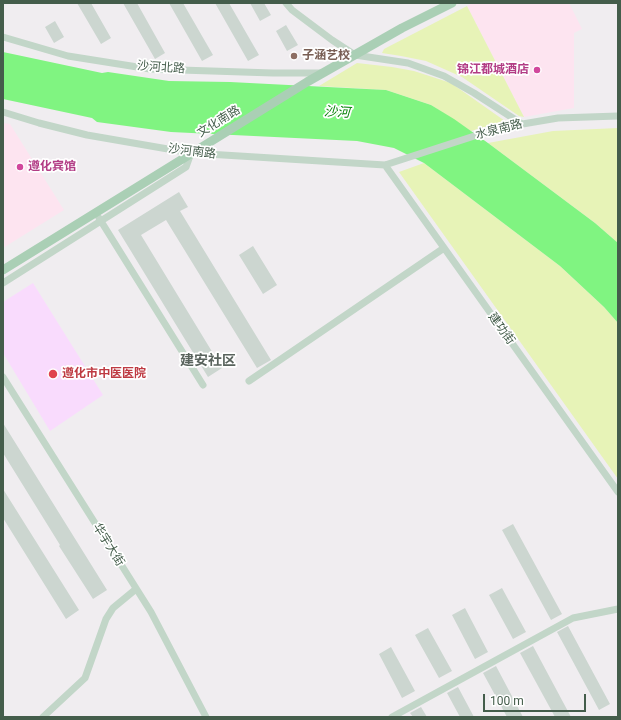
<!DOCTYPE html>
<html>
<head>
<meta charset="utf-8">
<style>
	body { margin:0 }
	#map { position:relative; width:621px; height:720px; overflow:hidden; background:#f0edf0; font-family:Roboto,sans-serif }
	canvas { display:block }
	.frame { position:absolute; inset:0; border:4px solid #445d4b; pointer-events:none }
	.scale { position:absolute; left:483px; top:694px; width:103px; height:18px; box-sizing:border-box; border:2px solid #445d4b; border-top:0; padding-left:5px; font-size:12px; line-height:14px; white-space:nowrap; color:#445d4b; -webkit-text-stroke:3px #fff; paint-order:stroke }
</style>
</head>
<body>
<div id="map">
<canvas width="621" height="720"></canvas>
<div class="frame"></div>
<div class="scale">100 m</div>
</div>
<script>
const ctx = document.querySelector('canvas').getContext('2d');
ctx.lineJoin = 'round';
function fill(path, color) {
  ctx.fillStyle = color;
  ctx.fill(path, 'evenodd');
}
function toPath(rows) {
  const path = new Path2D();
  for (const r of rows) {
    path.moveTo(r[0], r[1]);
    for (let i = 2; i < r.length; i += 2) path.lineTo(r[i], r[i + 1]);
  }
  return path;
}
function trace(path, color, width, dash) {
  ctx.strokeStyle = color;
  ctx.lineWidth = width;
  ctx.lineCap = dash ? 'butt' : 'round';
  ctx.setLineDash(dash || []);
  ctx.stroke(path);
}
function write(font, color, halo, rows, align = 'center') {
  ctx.font = font + ' Roboto,"Noto Sans SC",sans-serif';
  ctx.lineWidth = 3.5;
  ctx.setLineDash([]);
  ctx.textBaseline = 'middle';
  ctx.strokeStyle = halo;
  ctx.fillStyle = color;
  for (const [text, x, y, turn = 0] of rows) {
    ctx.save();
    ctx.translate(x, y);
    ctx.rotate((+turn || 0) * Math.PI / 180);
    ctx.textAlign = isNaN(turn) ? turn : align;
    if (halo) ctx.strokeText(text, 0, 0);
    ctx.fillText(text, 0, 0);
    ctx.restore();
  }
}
fill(toPath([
	[472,3,569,3,582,29,574,33,574,108,524,117,467,6],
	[3,123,10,124,64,210,3,248]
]), '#fde4f0');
fill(toPath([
	[33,283,103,395,50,431,3,353,3,302]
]), '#f9dbfd');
fill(toPath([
	[467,6,524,117,519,116,462,77,426,61,401,56,382,53,384,49],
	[357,63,392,67,414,71,451,83,505,121,471,131,431,105,386,90,319,86],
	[618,128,618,243,595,223,488,143,553,131],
	[424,163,560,266,604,307,618,323,618,479,399,172]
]), '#e7f3b7');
fill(toPath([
	[3,52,102,73,108,72,169,81,230,82,386,90,431,105,454,119,488,143,595,223,618,243,618,323,604,307,560,266,424,163,394,148,357,141,171,132,97,122,92,118,3,99]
]), '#80f481');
fill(toPath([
	[77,3,91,3,111,38,101,44],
	[123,3,137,3,165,53,155,59],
	[169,3,183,3,213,55,202,61],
	[215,3,229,3,259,55,248,61],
	[250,3,264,3,271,15,260,21],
	[55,21,64,37,54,43,45,27],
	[286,25,298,45,287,51,276,31],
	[179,192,188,207,180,211,271,360,257,368,166,220,141,235,222,368,208,377,118,230],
	[253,246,277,285,263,294,239,255],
	[3,423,107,590,93,599,59,546,60,545,3,453],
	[3,489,79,610,66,619,3,518],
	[513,524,562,614,551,620,502,530],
	[502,588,526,632,513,639,489,595],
	[465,608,488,652,475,659,452,615],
	[568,626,610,704,599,710,557,632],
	[428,628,452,671,439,678,415,635],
	[533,646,571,717,555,717,520,653],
	[391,647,415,691,402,698,379,654],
	[496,666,523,717,507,717,483,673],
	[458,687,474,717,460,717,447,693],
	[421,707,427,717,413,717,410,713]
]), '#ccd6d0');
trace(toPath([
	[286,3,292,10,332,40,355,55,408,63,444,76,474,93,522,124],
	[3,37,68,56,150,69,273,73,323,73],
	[3,112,39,123,87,135,191,153,385,165,499,128,558,118,618,116],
	[385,165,618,492],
	[99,218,203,385],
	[3,283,186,167,191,153],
	[3,377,151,612,206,717],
	[249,381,444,248],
	[43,717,85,678,106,619,113,608,136,589],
	[392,717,573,618,618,609]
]), '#c2d6c8', 7);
trace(toPath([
	[3,270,307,82,402,28,452,3]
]), '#aacfb5', 9);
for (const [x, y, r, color] of [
	[294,56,4,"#8d6e63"],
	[537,70,4,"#d1479c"],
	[20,167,4,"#d1479c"],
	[53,374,5,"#e0444e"]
]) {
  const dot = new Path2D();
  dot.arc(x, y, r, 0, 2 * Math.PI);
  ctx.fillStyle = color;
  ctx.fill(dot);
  trace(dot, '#fff', 1.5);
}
write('bold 12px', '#785e54', '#fff', [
	["子涵艺校",302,56]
], 'left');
write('12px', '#445d4b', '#fff', [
	["沙河北路",161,68,4],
	["文化南路",219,122,-32],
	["水泉南路",499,130,-14],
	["沙河南路",192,152,7],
	["建功街",501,329,54],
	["华宇大街",108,545,58]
]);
write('bold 12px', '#b23c85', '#fff', [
	["锦江都城酒店",529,70],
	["遵化宾馆",28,167,"left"]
], 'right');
write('bold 12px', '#be3a42', '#fff', [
	["遵化市中医医院",62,374]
], 'left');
write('italic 13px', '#058306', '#fff', [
	["沙河",337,113,3]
]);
write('bold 14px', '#59635d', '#fff', [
	["建安社区",208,361]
]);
</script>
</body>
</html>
